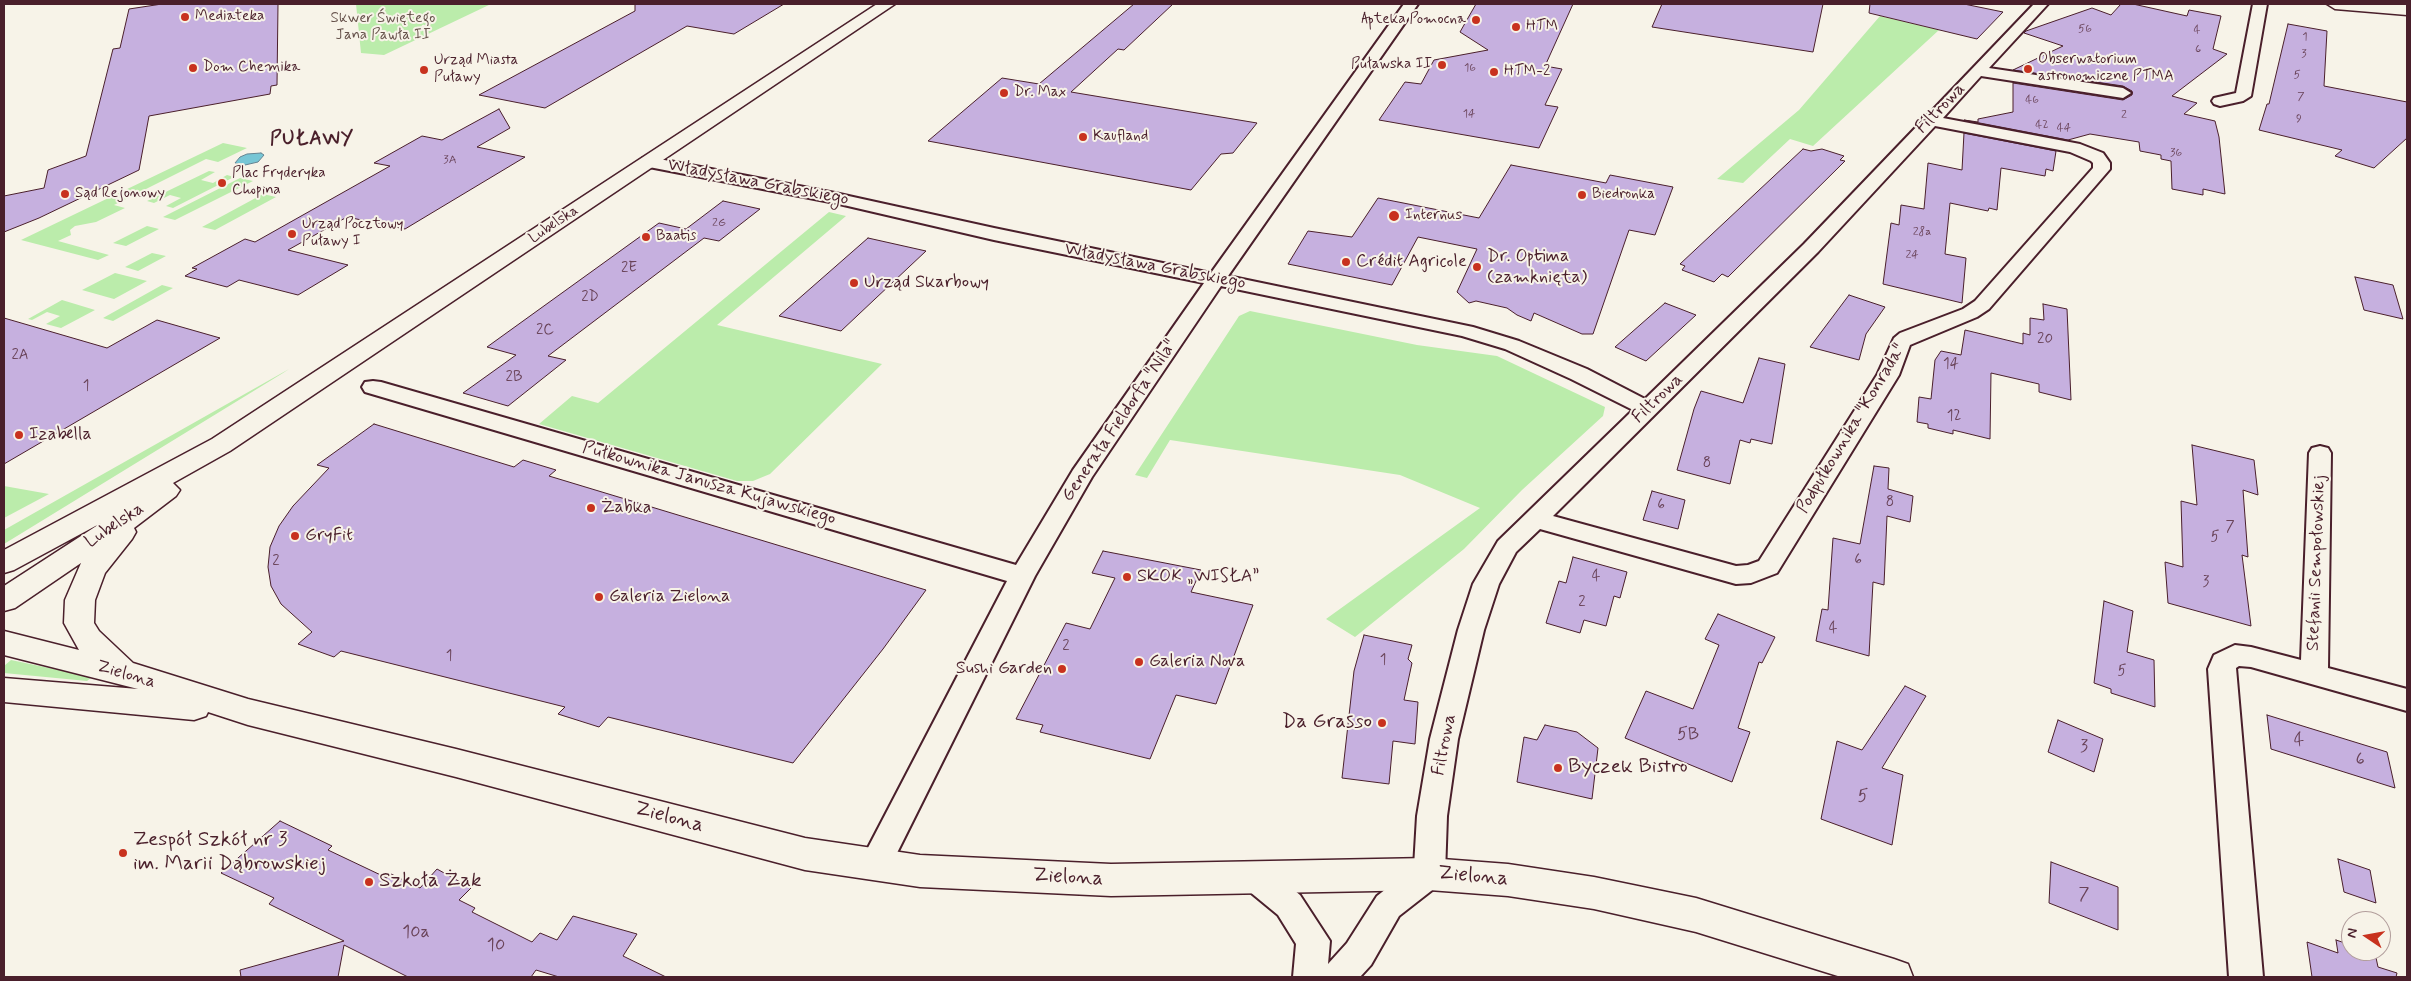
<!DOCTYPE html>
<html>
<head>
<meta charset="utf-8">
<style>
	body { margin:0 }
	#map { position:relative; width:2411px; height:981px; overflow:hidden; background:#f7f3e8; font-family:Mynerve,sans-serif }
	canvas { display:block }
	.frame { position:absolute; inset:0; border:5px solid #4a1f2b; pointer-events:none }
	.north { position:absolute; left:2341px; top:911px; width:50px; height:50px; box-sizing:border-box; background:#f7f3e8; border:1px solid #b29e9c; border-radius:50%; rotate:282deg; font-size:14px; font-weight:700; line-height:20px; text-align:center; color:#4a1f2b }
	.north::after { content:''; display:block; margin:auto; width:18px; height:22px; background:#c8321e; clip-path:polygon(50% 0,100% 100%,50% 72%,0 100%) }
</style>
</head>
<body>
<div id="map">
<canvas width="2411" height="981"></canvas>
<div class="frame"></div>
<div class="north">N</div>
</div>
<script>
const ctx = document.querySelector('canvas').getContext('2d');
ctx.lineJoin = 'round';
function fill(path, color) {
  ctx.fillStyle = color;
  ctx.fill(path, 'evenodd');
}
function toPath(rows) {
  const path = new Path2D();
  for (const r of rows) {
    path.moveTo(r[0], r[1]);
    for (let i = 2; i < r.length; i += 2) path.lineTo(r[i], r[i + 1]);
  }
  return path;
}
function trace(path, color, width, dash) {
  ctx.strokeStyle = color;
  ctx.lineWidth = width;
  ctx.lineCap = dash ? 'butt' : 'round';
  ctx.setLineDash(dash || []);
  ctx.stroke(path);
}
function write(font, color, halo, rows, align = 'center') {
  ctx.font = font + ' Mynerve,sans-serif';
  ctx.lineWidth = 4;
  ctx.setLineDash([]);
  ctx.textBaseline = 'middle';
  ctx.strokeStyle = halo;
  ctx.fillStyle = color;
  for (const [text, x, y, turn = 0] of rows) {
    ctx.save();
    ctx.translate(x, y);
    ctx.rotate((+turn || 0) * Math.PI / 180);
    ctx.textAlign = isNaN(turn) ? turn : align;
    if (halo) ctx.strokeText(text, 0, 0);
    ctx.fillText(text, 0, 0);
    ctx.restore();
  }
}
fill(toPath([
	[356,4,491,4,384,55,361,53],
	[1880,16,1939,30,1813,146,1790,139,1743,183,1717,179,1799,110],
	[223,143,247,148,218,162,206,159,114,205,125,208,96,222,75,226,70,230,71,235,58,241,109,255,98,260,21,240],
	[209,171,215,172,201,180,213,183,227,175,234,177,173,208,166,206,181,198,170,195,154,203,147,201],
	[240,178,253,181,175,220,163,217],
	[263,194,276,197,215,230,202,227],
	[829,212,846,216,717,325,882,364,770,474,753,481,737,481,539,424,572,396,598,403],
	[147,226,159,229,126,246,113,243],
	[152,253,166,256,138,271,125,267],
	[115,273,147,281,114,299,82,290],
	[162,285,173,288,113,321,103,318],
	[62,300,95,310,61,328,46,324,60,316,47,312,32,320,28,319],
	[1250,311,1417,345,1497,356,1605,407,1603,416,1522,490,1464,549,1355,637,1326,619,1480,508,1400,475,1170,440,1147,478,1135,475,1239,316],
	[289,369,283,373,4,544,4,530],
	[4,486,49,494,4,518],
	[11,660,92,677,87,681,4,673,4,666]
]), '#bbecab');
const water = toPath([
	[261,153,264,155,258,162,245,165,235,163,240,157,247,154,261,153]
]);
fill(water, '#77c6d5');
trace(water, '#658391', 1);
const building = toPath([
	[162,4,278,4,277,85,271,86,270,94,149,116,139,170,39,218,4,232,4,196,44,188,48,170,86,156,113,49,120,48,129,9,162,4],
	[635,4,784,4,734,34,687,26,545,108,479,95,635,11,635,4],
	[1134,4,1173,4,1124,50,1118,49,1071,92,1257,123,1233,153,1221,154,1191,190,928,141,1002,78,1039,84,1134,4],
	[1476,4,1573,4,1545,66,1562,69,1545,105,1558,107,1539,148,1379,120,1405,82,1421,84,1434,60,1488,50,1460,32,1476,4],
	[1662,4,1823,4,1813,52,1652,27,1662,4],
	[1870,4,1964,4,2003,12,1977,39,1869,13,1870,4],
	[2121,4,2133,4,2187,16,2189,10,2221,16,2213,49,2227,54,2172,96,2197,103,2184,114,2215,121,2219,137,2225,194,2203,189,2203,195,2172,189,2171,161,2161,159,2161,155,2140,151,2139,142,2090,134,2068,140,1964,120,1978,122,1978,119,2013,112,2013,83,2123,100,2132,95,2132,91,2123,86,2013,70,2063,46,2024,33,2026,31,2092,8,2111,15,2121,4],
	[2288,24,2327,31,2324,86,2407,102,2407,138,2374,168,2335,156,2342,150,2259,130,2267,104,2269,104,2288,24],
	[499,109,510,128,477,147,525,157,405,229,347,217,288,250,348,265,298,295,239,280,227,287,185,276,197,269,192,268,245,239,255,242,390,166,374,163,422,136,442,140,499,109],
	[1964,133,2056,151,2053,171,2046,169,2045,176,2001,168,1997,210,1989,208,1988,211,1950,203,1945,254,1966,258,1962,303,1883,284,1891,223,1899,225,1901,205,1924,209,1928,163,1962,170,1964,133],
	[1803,149,1811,151,1822,149,1844,156,1840,160,1845,161,1728,277,1722,274,1714,282,1682,270,1685,266,1680,264,1803,149],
	[1511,165,1606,183,1610,175,1673,187,1655,235,1629,230,1593,334,1582,334,1534,313,1531,321,1517,315,1507,308,1476,301,1469,303,1457,292,1477,249,1418,237,1392,285,1288,264,1308,231,1352,237,1378,198,1479,218,1511,165],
	[723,201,760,209,719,241,704,238,548,356,566,360,508,406,463,393,516,355,487,347,659,223,686,229,723,201],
	[868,238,926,251,841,331,779,316,868,238],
	[2355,277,2393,285,2403,319,2364,310,2355,277],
	[1849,295,1885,307,1866,334,1859,360,1810,347,1849,295],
	[1665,303,1696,315,1646,361,1615,347,1665,303],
	[2043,304,2067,309,2071,400,2039,392,2039,384,1991,373,1990,439,1953,430,1953,434,1928,428,1928,424,1917,422,1919,397,1931,399,1935,360,1941,351,1961,355,1965,330,2023,344,2023,333,2030,335,2030,318,2044,320,2043,304],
	[4,318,107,348,157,320,220,338,4,464,4,318],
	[1759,358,1785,364,1772,444,1751,439,1750,443,1740,440,1730,484,1677,470,1694,409,1701,391,1743,403,1759,358],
	[374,424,514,467,523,460,556,470,549,476,926,590,883,649,793,763,608,717,599,727,558,714,565,707,341,651,334,657,298,644,312,632,281,604,271,586,268,567,270,547,279,526,293,506,329,468,317,465,374,424],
	[2192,445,2254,460,2258,495,2243,490,2248,557,2242,555,2251,626,2168,603,2165,562,2183,567,2181,501,2197,505,2192,445],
	[1874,466,1889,468,1888,489,1913,496,1910,522,1887,516,1884,585,1873,582,1869,656,1816,641,1822,609,1828,610,1833,538,1860,544,1874,466],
	[1652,491,1685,500,1678,529,1643,520,1652,491],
	[1103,551,1201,570,1191,592,1253,605,1216,704,1176,695,1150,759,1040,732,1043,725,1016,719,1066,623,1090,629,1115,578,1092,573,1103,551],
	[1573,557,1627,572,1620,598,1614,596,1606,626,1584,620,1580,633,1546,623,1559,581,1566,583,1573,557],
	[2104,601,2133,611,2127,652,2154,660,2155,707,2111,693,2111,689,2094,683,2104,601],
	[1718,614,1775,637,1762,663,1759,662,1738,728,1750,732,1732,782,1625,738,1646,691,1693,709,1719,645,1705,639,1718,614],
	[1364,635,1412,645,1408,659,1412,663,1404,700,1418,702,1415,744,1393,741,1389,784,1342,778,1354,671,1364,635],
	[1905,686,1926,696,1882,768,1903,775,1892,845,1821,819,1837,741,1862,750,1905,686],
	[2267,715,2387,752,2395,788,2271,749,2267,715],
	[2058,720,2103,739,2094,772,2048,752,2058,720],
	[1545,725,1577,732,1598,748,1592,799,1517,782,1524,737,1537,740,1545,725],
	[280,821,332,846,328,850,387,878,391,874,420,888,437,869,471,888,459,900,475,908,472,912,532,942,540,933,557,940,573,916,637,934,623,956,666,977,559,977,536,970,531,977,408,977,344,945,338,977,241,977,240,970,344,941,269,904,274,898,221,873,280,821],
	[2338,859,2370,870,2376,903,2344,892,2338,859],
	[2051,862,2118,887,2118,930,2049,903,2051,862],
	[2336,940,2351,945,2351,951,2375,953,2378,967,2397,973,2396,977,2312,977,2307,942,2338,953,2336,940]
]);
fill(building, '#c6b0df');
trace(building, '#4a1f2b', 1);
const minor = toPath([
	[1404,4,1418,4,1228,276,1473,327,1519,341,1587,369,1645,399,1804,244,1922,121,1923,117,1927,116,2034,4,2048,4,1989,68,2123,88,2131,93,2123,98,1981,76,1943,118,2080,144,2103,153,2110,163,2110,169,1989,309,1977,317,1910,345,1899,375,1777,573,1751,583,1736,584,1540,529,1516,552,1499,584,1484,630,1458,739,1447,816,1445,874,1440,884,1399,916,1371,965,1360,977,1293,977,1296,944,1278,915,1244,887,1239,877,1244,867,1255,863,1266,867,1300,895,1330,941,1328,964,1347,943,1377,896,1414,867,1417,816,1430,739,1458,630,1473,584,1498,541,1633,410,1571,379,1505,349,1462,336,1221,286,1092,477,1035,576,886,875,875,879,864,875,859,865,1007,581,365,392,362,387,365,382,373,381,381,382,1016,565,1073,470,1204,283,994,240,835,203,649,167,643,166,641,162,643,158,649,157,835,193,994,228,1211,273,1404,4],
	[1935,126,2070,152,2091,161,2093,163,2093,168,1975,301,1963,309,1900,333,1894,338,1877,375,1759,561,1748,565,1736,566,1553,516,1818,252,1935,126],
	[2253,4,2267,4,2251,96,2243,101,2220,106,2214,104,2212,101,2214,98,2236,93,2253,4],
	[2320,446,2328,448,2331,453,2328,668,2407,689,2407,711,2251,667,2239,666,2236,668,2263,977,2229,977,2208,669,2214,655,2235,645,2251,647,2301,660,2309,453,2312,448,2320,446]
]);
const tertiary = toPath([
	[2327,4,2407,5,2407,15,2335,9,2327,4]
]);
const secondary = toPath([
	[877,4,895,4,230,451,173,483,180,490,176,496,134,528,136,532,132,539,105,573,95,600,94,623,99,631,133,663,248,699,456,749,805,838,920,855,1111,864,1429,858,1508,864,1594,877,1696,898,1894,959,1908,964,1913,977,1841,977,1696,932,1594,909,1508,896,1429,890,1111,896,920,887,805,870,456,777,248,725,208,712,206,716,194,720,4,702,4,678,138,689,4,655,4,631,79,650,64,623,65,600,81,563,15,608,4,611,4,586,101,523,14,570,4,573,4,550,212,439,877,4]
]);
trace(minor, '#4a1f2b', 4);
trace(tertiary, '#4a1f2b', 3);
trace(secondary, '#4a1f2b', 3);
fill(minor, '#f7f3e8');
fill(tertiary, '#f7f3e8');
fill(secondary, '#f7f3e8');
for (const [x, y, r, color] of [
	[185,17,5,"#c8321e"],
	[1476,20,5,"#c8321e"],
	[1516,27,5,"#c8321e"],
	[1442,65,5,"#c8321e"],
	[193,68,5,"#c8321e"],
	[2028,69,5,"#c8321e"],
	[424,70,5,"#c8321e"],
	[1494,72,5,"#c8321e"],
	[1004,93,5,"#c8321e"],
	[1083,137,5,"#c8321e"],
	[222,183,5,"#c8321e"],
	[65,194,5,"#c8321e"],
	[1582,195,5,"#c8321e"],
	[1394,216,6,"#c8321e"],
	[292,234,5,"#c8321e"],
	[646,237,5,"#c8321e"],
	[1346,262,5,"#c8321e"],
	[1477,267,5,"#c8321e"],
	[854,283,5,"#c8321e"],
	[19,435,5,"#c8321e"],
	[591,508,5,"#c8321e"],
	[295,536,5,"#c8321e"],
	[1127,577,5,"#c8321e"],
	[599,597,5,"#c8321e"],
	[1139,662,5,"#c8321e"],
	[1062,669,5,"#c8321e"],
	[1382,723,5,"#c8321e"],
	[1558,768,5,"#c8321e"],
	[123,853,5,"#c8321e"],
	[369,882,5,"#c8321e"]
]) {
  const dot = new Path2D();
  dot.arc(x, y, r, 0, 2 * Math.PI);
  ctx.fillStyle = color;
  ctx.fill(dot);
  trace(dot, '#f7f3e8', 2);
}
write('12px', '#694358', null, [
	["56",2085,29],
	["4",2197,30],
	["1",2305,37],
	["6",2198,49],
	["3",2304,54],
	["16",1470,68],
	["5",2297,75],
	["7",2301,97],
	["46",2032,100],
	["14",1469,114],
	["2",2124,115],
	["9",2299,119],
	["42",2042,125],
	["44",2064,128],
	["36",2176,153],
	["3A",450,160],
	["2G",719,223],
	["28a",1922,232],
	["24",1912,255]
]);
write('15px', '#4a1f2b', '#f7f3e8', [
	["Mediateka",195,17],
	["Apteka Pomocna",1466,20,"right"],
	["HTM",1526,27],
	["Obserwatorium",2038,60],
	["astronomiczne PTMA",2038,77],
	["Urząd Miasta",434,61],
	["Puławy",434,78],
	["Puławska II",1432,65,"right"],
	["Dom Chemika",203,68],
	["HTM-2",1504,72],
	["Dr. Max",1014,93],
	["Kaufland",1093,137],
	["Plac Fryderyka",232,174],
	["Chopina",232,191],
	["Sąd Rejonowy",75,194],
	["Biedronka",1592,195],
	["Internus",1405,216],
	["Urząd Pocztowy",302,225],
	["Puławy I",302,242],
	["Baatis",656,237]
], 'left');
write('15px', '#66524b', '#f7f3e8', [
	["Skwer Świętego",383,19],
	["Jana Pawła II",383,36]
]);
write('15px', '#4a1f2b', '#f7f3e8', [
	["Lubelska",554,225,-34]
]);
write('15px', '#694358', null, [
	["2E",629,269],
	["2D",590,298],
	["2C",545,331],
	["20",2045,340],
	["2A",20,356],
	["14",1951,365],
	["2B",514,378],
	["1",86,387],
	["12",1954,417],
	["8",1707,464],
	["8",1890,503],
	["6",1661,506],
	["7",2230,528],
	["5",2215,538],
	["6",1858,561],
	["2",276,562],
	["4",1596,577],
	["3",2206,583],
	["2",1582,603],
	["4",1833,629],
	["2",1066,647],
	["1",449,657],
	["1",1383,661],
	["5",2122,672]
]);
write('18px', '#4a1f2b', '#f7f3e8', [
	["Filtrowa",1941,109,-46],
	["Władysława Grabskiego",758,183,11],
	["Władysława Grabskiego",1155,267,11],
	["Filtrowa",1658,399,-44],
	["Generała Fieldorfa \"Nila\"",1120,421,-56],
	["Podpułkownika \"Konrada\"",1852,429,-59],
	["Pułkownika Janusza Kujawskiego",709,484,16],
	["Lubelska",115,526,-34],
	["Stefanii Sempołowskiej",2317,563,-88],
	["Zielona",126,675,16],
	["Filtrowa",1445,745,-79]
]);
write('18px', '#4a1f2b', '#f7f3e8', [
	["Dr. Optima",1487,257],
	["(zamknięta)",1487,278],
	["Crédit Agricole",1356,262],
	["Urząd Skarbowy",864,283],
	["Izabella",29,435],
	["Żabka",601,508],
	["GryFit",305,536],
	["SKOK „WISŁA”",1137,577],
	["Galeria Zielona",609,597],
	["Galeria Nova",1149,662],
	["Sushi Garden",1052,669,"right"]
], 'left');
write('18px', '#694358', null, [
	["5B",1688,735],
	["4",2299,741],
	["3",2084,747],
	["6",2360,760],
	["5",1863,797],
	["7",2084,895],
	["10a",416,933],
	["10",496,946]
]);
ctx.letterSpacing = '1px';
write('bold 19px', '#4a1f2b', '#f7f3e8', [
	["PUŁAWY",312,140]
]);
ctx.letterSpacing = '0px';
write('21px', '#4a1f2b', '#f7f3e8', [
	["Da Grasso",1372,723,"right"],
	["Byczek Bistro",1568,768],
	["Zespół Szkół nr 3",133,841],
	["im. Marii Dąbrowskiej",133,865],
	["Szkoła Żak",379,882]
], 'left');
write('21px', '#4a1f2b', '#f7f3e8', [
	["Zielona",669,818,15],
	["Zielona",1473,877,5],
	["Zielona",1068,878,3]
]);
</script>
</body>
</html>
